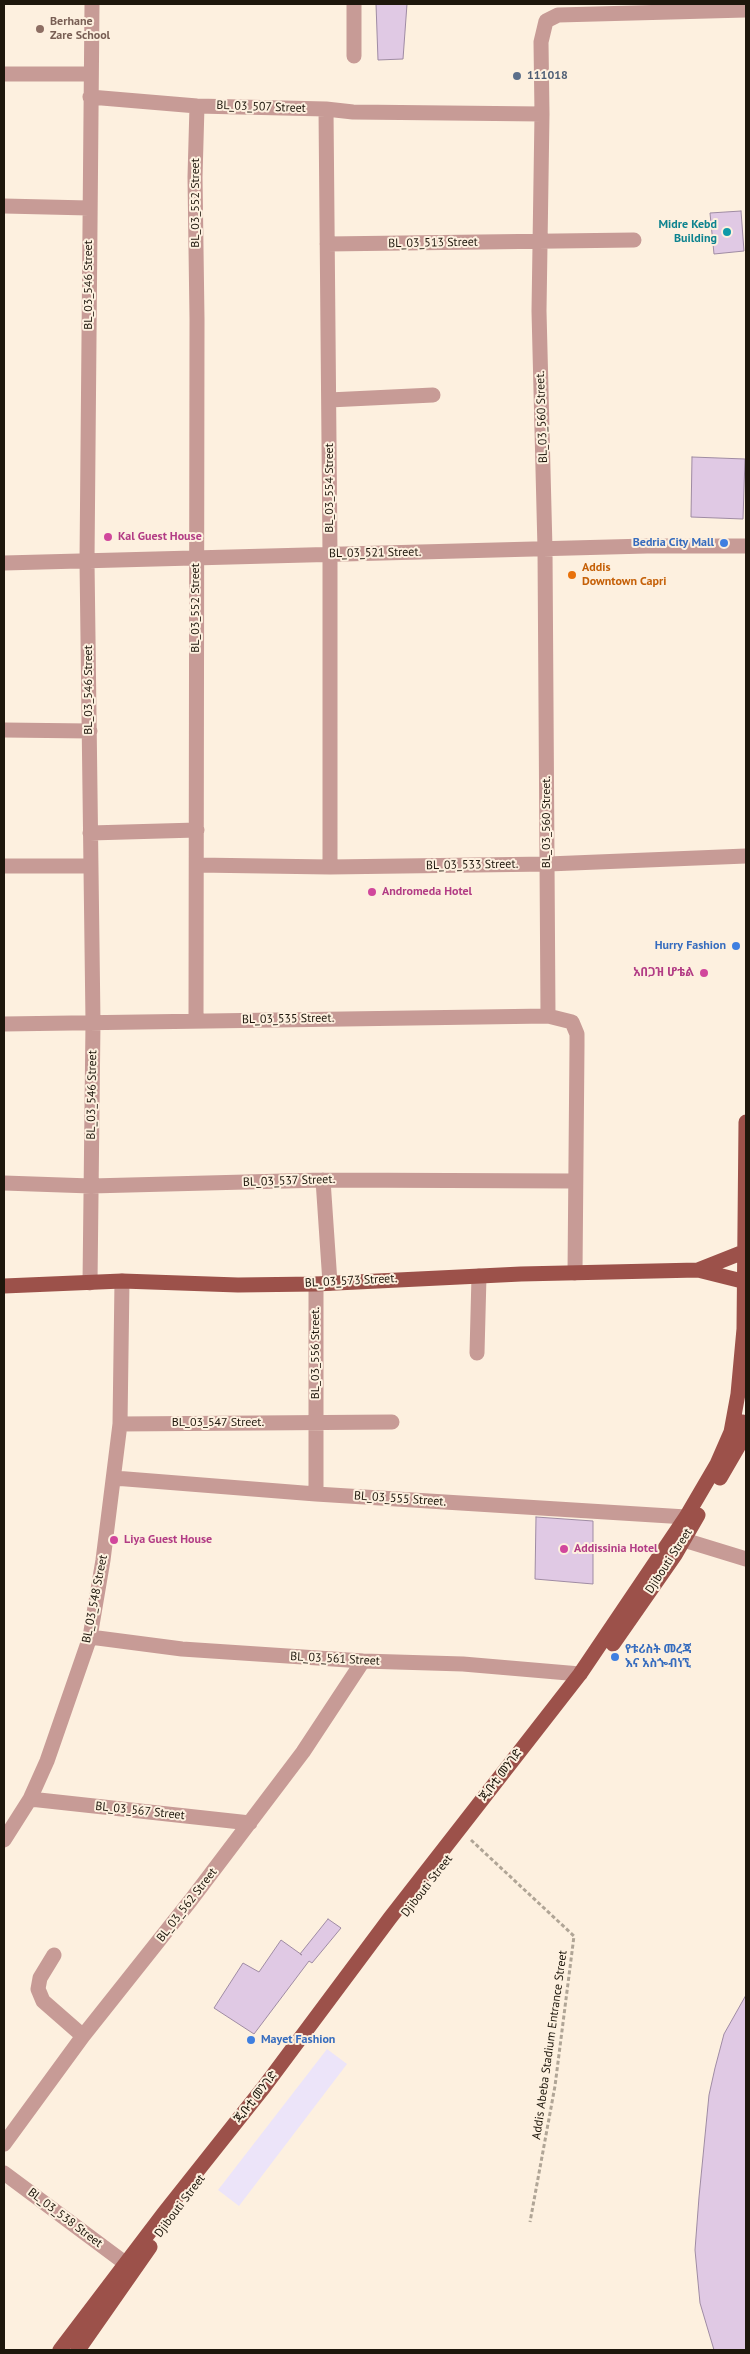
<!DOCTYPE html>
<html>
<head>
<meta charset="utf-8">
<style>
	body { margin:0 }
	#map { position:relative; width:750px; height:2354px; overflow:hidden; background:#fdf0df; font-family:"PT Sans",sans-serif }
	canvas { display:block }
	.frame { position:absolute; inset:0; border:5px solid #1e170c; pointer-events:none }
</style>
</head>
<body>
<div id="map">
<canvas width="750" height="2354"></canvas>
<div class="frame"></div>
</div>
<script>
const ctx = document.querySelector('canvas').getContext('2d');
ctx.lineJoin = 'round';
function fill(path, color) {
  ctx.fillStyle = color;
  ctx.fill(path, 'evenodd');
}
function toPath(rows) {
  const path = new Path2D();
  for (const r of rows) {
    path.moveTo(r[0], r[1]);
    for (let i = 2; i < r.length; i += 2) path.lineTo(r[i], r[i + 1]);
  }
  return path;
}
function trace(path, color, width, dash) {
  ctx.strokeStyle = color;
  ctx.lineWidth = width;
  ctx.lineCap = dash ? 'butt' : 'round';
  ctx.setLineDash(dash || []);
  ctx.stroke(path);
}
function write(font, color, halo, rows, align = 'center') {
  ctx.font = font + ' "PT Sans","Noto Sans Ethiopic",sans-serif';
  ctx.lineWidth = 4;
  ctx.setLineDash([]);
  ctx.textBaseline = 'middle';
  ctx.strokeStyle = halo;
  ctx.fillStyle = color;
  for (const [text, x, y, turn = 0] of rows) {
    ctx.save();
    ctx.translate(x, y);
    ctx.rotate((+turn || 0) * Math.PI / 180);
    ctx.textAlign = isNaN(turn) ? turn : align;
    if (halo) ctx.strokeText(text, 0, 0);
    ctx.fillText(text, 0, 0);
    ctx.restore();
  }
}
fill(toPath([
	[327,2049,347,2064,239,2206,218,2190]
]), '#ece4f9');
const building = toPath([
	[376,4,407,4,403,59,378,60,376,4],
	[741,211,744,251,714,254,710,213,741,211],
	[692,457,745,459,743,519,691,517,692,457],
	[536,1517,593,1521,593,1584,535,1579,536,1517],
	[328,1919,341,1928,312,1963,309,1961,254,2034,214,2008,243,1963,259,1972,281,1940,302,1955,300,1954,328,1919],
	[746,1995,746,2350,714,2350,700,2303,695,2250,699,2197,709,2095,715,2068,724,2034,746,1995]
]);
fill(building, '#e0c9e4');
trace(building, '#9f8ba3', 1);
trace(toPath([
	[471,1840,574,1936,555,2086,530,2222]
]), '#b0a596', 3, [4, 2.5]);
trace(toPath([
	[354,56,354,4],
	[4,74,91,74],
	[90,97,197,106,326,109,353,112,542,114],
	[326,109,330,554,330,867],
	[4,206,89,208],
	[327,244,634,240],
	[329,400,433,395],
	[4,563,647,546,746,546],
	[4,730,90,731],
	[90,833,197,830],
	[197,865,330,867,548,864,746,856],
	[4,866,90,866],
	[548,1016,545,549,539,311,542,114,541,42,546,21,558,15,746,10],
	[196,1020,197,319,195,177,197,106],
	[4,1024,548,1016,572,1022,577,1034,577,1045,575,1273],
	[323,1180,330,1283],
	[4,1183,91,1186,323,1180,574,1181],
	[90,1283,93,1022,87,561,92,4],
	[316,1284,316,1494],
	[477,1353,479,1276],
	[120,1424,392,1422],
	[114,1478,316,1494,686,1517],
	[684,1540,746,1559],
	[90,1637,182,1649,363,1661,463,1664,580,1674],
	[30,1799,250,1823],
	[4,1840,30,1799,47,1761,90,1637,103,1560,120,1424,122,1281],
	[54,1955,40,1978,38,1989,43,2001,83,2036],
	[4,2144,83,2036,191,1900,303,1752,363,1661],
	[4,2173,125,2263]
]), '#c79b96', 15);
trace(toPath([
	[698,1270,746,1251],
	[4,1286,122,1281,238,1285,316,1284,521,1274,698,1270,746,1282],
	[720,1478,738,1447,743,1422],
	[613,1644,675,1555,698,1515],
	[60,2350,164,2213,264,2087,390,1918,580,1674,686,1517,717,1464,731,1432,738,1394,744,1329,746,1122],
	[78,2350,150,2247]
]), '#9c514a', 15);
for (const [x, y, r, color] of [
	[40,29,5,"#8d6e63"],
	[517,76,5,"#5c6f8a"],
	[727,232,5,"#0f9aa8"],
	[108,537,5,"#d1479c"],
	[724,543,5,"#3f7fe0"],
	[572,575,5,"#e8710a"],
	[372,892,5,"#d1479c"],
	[736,946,5,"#3f7fe0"],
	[704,973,5,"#d1479c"],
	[114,1540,5,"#d1479c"],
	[564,1549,5,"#d1479c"],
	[615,1657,5,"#3f7fe0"],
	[251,2040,5,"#3f7fe0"]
]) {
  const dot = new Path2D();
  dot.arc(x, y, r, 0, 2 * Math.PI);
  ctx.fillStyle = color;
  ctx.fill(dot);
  trace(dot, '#fdf0df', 2);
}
write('bold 12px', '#785e54', '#fdf0df', [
	["Berhane",50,22],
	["Zare School",50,36]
], 'left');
write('bold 12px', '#4e5e75', '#fdf0df', [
	["111018",527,76]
], 'left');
write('12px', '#1e170c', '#fdf0df', [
	["BL_03_507 Street",261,107,2],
	["BL_03_552 Street",196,203,-90],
	["BL_03_513 Street",433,243,-1],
	["BL_03_546 Street",89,285,-90],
	["BL_03_560 Street.",542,417,-92],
	["BL_03_554 Street",330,488,-90],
	["BL_03_521 Street.",375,553,-1],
	["BL_03_552 Street",196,608,-90],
	["BL_03_546 Street",89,690,-90],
	["BL_03_560 Street.",547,822,-90],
	["BL_03_533 Street.",472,865,-1],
	["BL_03_535 Street.",288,1019,-1],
	["BL_03_546 Street",92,1095,-89],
	["BL_03_537 Street.",289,1181,-2],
	["BL_03_573 Street.",351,1281,-3],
	["BL_03_556 Street.",316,1353,-90],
	["BL_03_547 Street.",218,1423],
	["BL_03_555 Street.",400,1499,4],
	["Djibouti Street",669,1561,-57],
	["BL_03_548 Street",95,1599,-79],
	["BL_03_561 Street",335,1659,3],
	["ጂቡቲ መንገድ",501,1775,-53],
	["BL_03_567 Street",140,1811,6],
	["Djibouti Street",427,1886,-52],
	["BL_03_562 Street",187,1905,-52],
	["Addis Abeba Stadium Entrance Street",550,2045,-82],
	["ጂቡቲ መንገድ",256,2097,-52],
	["Djibouti Street",180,2206,-53],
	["BL_03_538 Street",65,2218,37]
]);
write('bold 12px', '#0d838f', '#fdf0df', [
	["Midre Kebd",717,225],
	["Building",717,239]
], 'right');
write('bold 12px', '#b23c85', '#fdf0df', [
	["Kal Guest House",118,537],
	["Andromeda Hotel",382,892],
	["አበጋዝ ሆቴል",694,973,"right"],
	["Liya Guest House",124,1540],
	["Addissinia Hotel",574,1549]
], 'left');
write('bold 12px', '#366cbe', '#fdf0df', [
	["Bedria City Mall",714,543],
	["Hurry Fashion",726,946],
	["የቱሪስት መረጃ",625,1650,"left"],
	["እና አስጐብነኚ",625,1664,"left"],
	["Mayet Fashion",261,2040,"left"]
], 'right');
write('bold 12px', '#c56008', '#fdf0df', [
	["Addis",582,568],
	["Downtown Capri",582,582]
], 'left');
</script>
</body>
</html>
